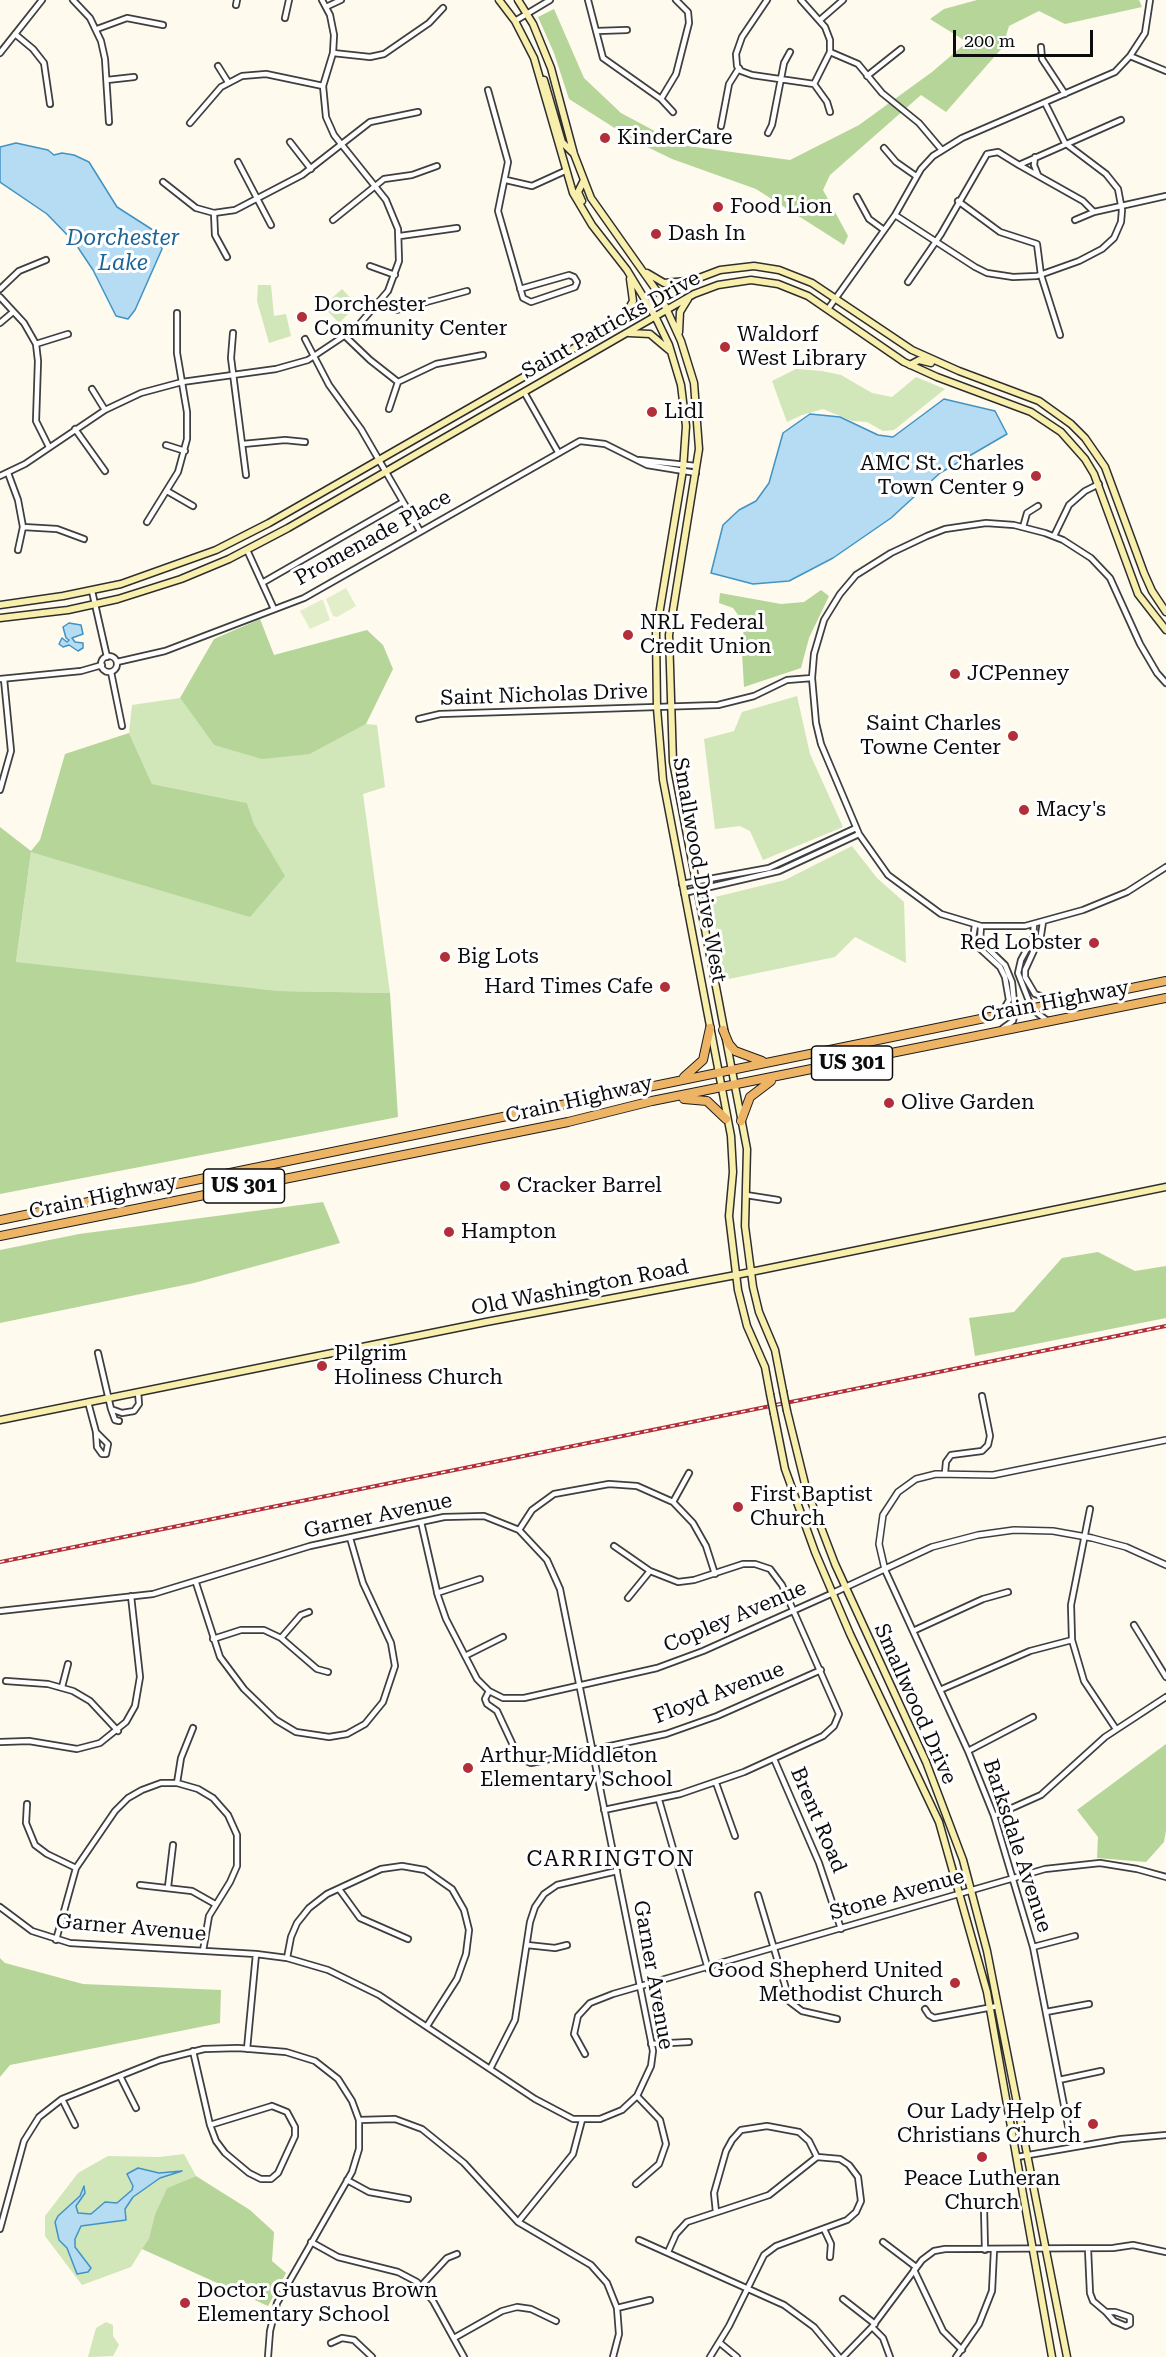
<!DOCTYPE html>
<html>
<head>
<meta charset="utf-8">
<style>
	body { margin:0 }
	#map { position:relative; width:1166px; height:2357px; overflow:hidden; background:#fefaed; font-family:"Roboto Serif",serif }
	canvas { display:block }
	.scale { position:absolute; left:953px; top:30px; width:140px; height:27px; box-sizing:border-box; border:3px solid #0c0c0c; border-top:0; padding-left:8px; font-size:18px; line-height:21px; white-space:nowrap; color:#0c0c0c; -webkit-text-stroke:4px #fff; paint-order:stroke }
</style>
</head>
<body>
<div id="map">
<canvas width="1166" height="2357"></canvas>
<div class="scale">200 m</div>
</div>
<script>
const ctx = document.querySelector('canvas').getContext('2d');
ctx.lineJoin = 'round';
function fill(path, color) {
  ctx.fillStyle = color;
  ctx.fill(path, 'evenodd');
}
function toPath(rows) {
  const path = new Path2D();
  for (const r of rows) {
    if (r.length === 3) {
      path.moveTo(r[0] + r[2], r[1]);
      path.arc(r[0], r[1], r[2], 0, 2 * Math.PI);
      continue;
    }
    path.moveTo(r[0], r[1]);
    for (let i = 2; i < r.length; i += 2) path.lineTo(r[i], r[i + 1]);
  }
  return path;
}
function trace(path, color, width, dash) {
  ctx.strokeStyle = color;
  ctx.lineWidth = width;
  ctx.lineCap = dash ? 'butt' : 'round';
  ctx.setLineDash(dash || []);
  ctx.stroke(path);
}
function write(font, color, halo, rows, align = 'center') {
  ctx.font = font + ' "Roboto Serif",serif';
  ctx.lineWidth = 6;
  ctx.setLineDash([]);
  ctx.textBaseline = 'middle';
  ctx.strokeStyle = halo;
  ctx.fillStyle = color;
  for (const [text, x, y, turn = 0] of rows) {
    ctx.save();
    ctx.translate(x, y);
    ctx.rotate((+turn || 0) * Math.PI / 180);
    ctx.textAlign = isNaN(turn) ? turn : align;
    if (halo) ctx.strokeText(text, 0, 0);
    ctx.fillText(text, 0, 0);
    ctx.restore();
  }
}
fill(toPath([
	[258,285,271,285,274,316,286,314,291,336,269,343,257,301],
	[342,289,357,305,339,323,323,306],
	[796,369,822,371,841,375,872,393,892,397,916,377,945,389,894,430,883,431,867,422,852,421,823,409,802,415,787,422,772,381],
	[797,696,810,754,843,827,763,860,750,831,740,826,715,829,704,739,734,731,742,712],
	[180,698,214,745,310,754,366,724,377,725,385,787,363,794,390,993,279,991,16,963,31,852,284,876,254,824,247,803,152,784,129,733,132,705],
	[852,846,877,878,904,902,906,963,855,937,835,957,724,980,711,898,785,880],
	[184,2154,196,2176,167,2188,155,2214,149,2238,131,2267,82,2285,45,2236,45,2216,78,2173,108,2156,159,2157],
	[106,2322,113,2325,113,2336,119,2345,113,2356,88,2357,96,2328]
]), '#d1e6b9');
fill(toPath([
	[977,0,1139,0,1142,7,1065,24,1039,11,1009,26,1002,48,946,112,921,95,830,175,823,190,848,236,844,245,756,189,672,159,635,141,569,99,554,53,538,17,554,9,584,78,621,113,681,145,790,160,859,125,932,72,967,42,930,19,944,9],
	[821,590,829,596,809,638,801,668,744,687,742,653,744,623,733,608,719,603,720,593,781,604,804,602],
	[260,619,274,655,367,630,383,645,393,669,366,724,310,754,262,759,214,745,180,698,214,639],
	[129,733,152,784,247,803,254,824,285,876,250,917,31,852,16,962,279,991,390,993,398,1117,0,1194,0,827,31,851,40,840,65,754],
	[323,1202,340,1243,194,1283,0,1323,0,1250,79,1234],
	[1098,1252,1135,1271,1166,1266,1166,1318,975,1356,969,1318,1014,1312,1062,1258],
	[1166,1744,1166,1830,1164,1842,1146,1862,1097,1858,1098,1837,1077,1810],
	[0,1958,5,1963,83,1984,221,1990,220,2023,10,2065,0,2077],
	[196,2176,250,2210,274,2232,272,2261,286,2273,268,2306,142,2249,149,2238,155,2214,167,2188]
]), '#b6d599');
fill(toPath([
	[346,588,356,606,337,617,333,616,326,599],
	[321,600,323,600,330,620,310,629,300,611]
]), '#e2edca');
const water = toPath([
	[16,143,48,150,54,155,62,153,74,155,89,162,117,207,156,232,162,249,135,310,128,319,116,316,93,270,75,243,47,214,0,182,0,147,16,143],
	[944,399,995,411,1007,434,940,473,891,518,833,558,789,581,753,584,711,573,723,525,739,510,756,501,769,483,783,433,810,414,840,417,878,435,893,437,944,399],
	[69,623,81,625,83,634,72,638,75,642,83,643,83,648,78,651,69,645,63,647,59,644,62,638,67,642,69,640,66,638,63,627,69,623],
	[138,2168,159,2173,182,2171,160,2178,133,2197,125,2209,126,2220,81,2226,75,2239,75,2247,91,2268,88,2272,77,2274,67,2248,59,2240,55,2222,58,2216,80,2196,84,2186,85,2193,76,2206,78,2213,91,2214,105,2202,117,2203,132,2190,133,2186,127,2174,138,2168]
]);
fill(water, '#b5dcf2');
trace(water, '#4193c4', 1.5);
const minor = toPath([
	[73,0,90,18,101,41,105,59,109,122],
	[588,0,603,58,661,99,676,74,689,23,688,12,676,0],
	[767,0,742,37,736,54,737,66,741,71,752,75,814,84,830,52,830,40,825,27,801,0],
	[236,5,237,0],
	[326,7,341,0],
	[285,18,289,0],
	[820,20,843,0],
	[515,21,550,0],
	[97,29,127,18,163,25],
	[597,31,627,30],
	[15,34,33,49,44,63,50,104],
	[1041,47,1042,59,1065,94],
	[830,52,858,64,882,93,919,123,941,149],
	[0,53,42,0],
	[333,53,370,57,384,54,429,23,443,8],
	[1130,56,1166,71],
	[218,66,228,82],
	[867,76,901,49],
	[107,80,134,77],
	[814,84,827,102,830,112],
	[488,90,508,162,498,211,523,298,531,302,575,287,577,282,574,277,569,275,520,289],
	[661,99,673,112],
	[190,123,221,87,242,76,266,74,323,86],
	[721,126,729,84,739,68],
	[768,133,772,125,784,63,790,52],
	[290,142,311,169],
	[884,148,896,162,916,176],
	[1035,157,1034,165,1038,175],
	[238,162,271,225],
	[1019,165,1083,201,1094,212],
	[506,180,532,186,565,171],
	[163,182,196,208,214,213,235,210,302,175,370,122,418,112],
	[857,197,869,219,884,230],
	[958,201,1000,232,1037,244,1041,275,1060,335],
	[214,213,215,235,227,257],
	[895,215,975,267,987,273,1013,277,1037,276,1079,261,1102,249,1114,238,1121,222,1122,210,1118,189,1106,174,1065,143,1045,103],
	[333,220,384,179,412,175,437,166],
	[1075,220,1094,212,1166,196],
	[400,236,457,228],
	[370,266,395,275],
	[908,282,941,234,987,154,998,152,1019,165,1121,120],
	[0,289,19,271,46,260],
	[0,297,24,323,36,344,38,361,36,421,49,447],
	[378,304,397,310,467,291],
	[828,309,895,215,921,169,933,156,962,138,1115,72,1130,56,1145,33,1150,0],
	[0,323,13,312],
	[233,333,231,358,246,475],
	[346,337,370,360,398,382,436,364,483,355],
	[305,339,329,385,361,429,420,531],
	[36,344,68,334],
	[92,389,105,410],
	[524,392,558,452],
	[389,409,398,382],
	[75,429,105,471],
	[243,444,285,440,305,442],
	[166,445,185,451],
	[639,460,696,466],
	[8,473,18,500,23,527,18,550],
	[0,476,25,464,105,410,141,393,182,382,276,369,308,360,356,328,388,291,399,261,398,229,386,200,334,135,326,117,323,86,333,53,334,35,330,15,322,0],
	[167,491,193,506],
	[147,522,178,472,187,439,187,412,177,353,177,313],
	[23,527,57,529,84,539],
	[1023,527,1027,513,1038,506],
	[1054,536,1069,505,1085,491,1099,484],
	[247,550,274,609],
	[262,583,403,502],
	[92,591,107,657],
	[109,664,8],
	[117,662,165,651,304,598,580,441,605,444,647,465,696,473],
	[111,672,122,726],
	[0,679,81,671,102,665],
	[1166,683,1157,673,1140,644,1110,578,1091,558,1063,540,1045,533,1014,525,986,523,945,529,927,536,891,553,856,575,840,594,824,620,814,654,812,678,816,723,821,744,859,834,888,875,941,914,981,926,1025,926,1083,910,1127,892,1166,867],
	[419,719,440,714,718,705,754,696,787,680,812,678],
	[0,790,11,751,4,679],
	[682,884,769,868,856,828],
	[684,893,779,871,859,834],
	[1043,922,1041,935,1025,970,1025,977,1035,994,1055,1001],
	[1034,924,1033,938,1021,960,1018,973,1032,1009,1049,1022],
	[975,925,973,938,975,944,1000,967,1005,977,1009,1000,1001,1014],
	[981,926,980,941,1005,965,1012,982,1015,1012,1013,1021,1003,1028],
	[746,1195,778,1200],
	[98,1353,111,1409,122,1413,134,1411,139,1404,138,1392],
	[88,1402,96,1432],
	[111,1409,115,1420,119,1421],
	[96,1432,108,1444,106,1454,102,1454,97,1447,96,1432],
	[945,1473,946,1462,951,1455,982,1451,988,1445,990,1436,982,1396],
	[673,1502,689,1473],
	[1090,1509,1071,1605,1072,1640,1084,1681,1116,1729],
	[421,1522,438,1596,446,1619,477,1679,489,1691,503,1698,524,1698,657,1668,703,1651,833,1593],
	[519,1530,532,1510,554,1494,609,1484,637,1486,673,1502,693,1523,706,1546,715,1574],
	[885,1570,968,1751,994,1816,1033,1947,1072,2146],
	[196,1583,220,1657,244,1689,276,1720,296,1732,329,1737,347,1734,365,1724,383,1702,395,1666,391,1643,363,1583,350,1538],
	[437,1593,480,1579],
	[628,1598,650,1571],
	[0,1611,153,1594,310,1546,444,1517,484,1516,519,1530,547,1560,560,1589,653,2051,651,2066,637,2096,622,2110,600,2119,573,2119,535,2099,379,1995,328,1970,287,1958,256,1954,70,1943,32,1931,0,1907],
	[1134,1625,1166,1677],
	[913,1631,983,1599,1008,1592],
	[281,1638,301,1615,309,1612],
	[213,1639,241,1630,264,1630,281,1638,317,1669,328,1672],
	[465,1656,503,1637],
	[6,1681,48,1684,73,1691,90,1701,118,1731],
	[62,1687,68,1664],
	[940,1690,1030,1651,1072,1640],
	[489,1691,485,1699,487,1704,497,1711,519,1758,531,1763,666,1734,717,1716,821,1670],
	[0,1742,29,1741,77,1749,100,1743,126,1722,135,1706,140,1677,131,1596],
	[968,1751,1033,1717],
	[774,1759,819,1863,841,1929],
	[177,1783,181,1758,193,1728],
	[716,1783,735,1836],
	[659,1800,708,1969],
	[27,1804,26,1823,35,1845,47,1854,76,1868],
	[604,1810,680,1794,744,1772,823,1736,834,1726,839,1714,782,1585,770,1569,755,1564,743,1564,694,1580,678,1582,650,1571,614,1546],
	[994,1816,1041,1795,1105,1737,1166,1697],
	[140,1885,192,1891,215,1904],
	[168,1887,173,1845],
	[339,1889,360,1918,408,1939],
	[758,1895,790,2002,802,2011,837,2019],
	[56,1940,76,1868,115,1811,128,1798,142,1790,161,1783,177,1783,198,1789,213,1798,228,1815,237,1835,237,1866,230,1882,209,1916,203,1951],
	[527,1945,555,1948,567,1945],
	[1033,1947,1075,1936],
	[287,1958,291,1937,297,1923,309,1908,327,1894,381,1869,402,1866,425,1870,452,1889,464,1910,469,1930,466,1954,457,1979,427,2026],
	[925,2009,929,2015,934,2018,998,2006],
	[1046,2012,1089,2004],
	[651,2044,689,2042],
	[247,2049,256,1954],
	[193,2051,210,2125],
	[585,2054,574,2034,578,2016,590,2003,613,1994,1045,1869,1100,1863,1137,1869,1166,1877],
	[490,2069,515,2020,530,1922,535,1907,544,1894,557,1885,617,1871],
	[120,2076,136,2108],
	[1059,2080,1101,2071],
	[62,2099,75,2125],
	[272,2106,287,2112,295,2127,295,2136,278,2173,271,2179,261,2179,249,2173,225,2153,216,2141,210,2125,272,2106],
	[359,2120,395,2119,422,2129,464,2163,518,2222,591,2265,607,2283,617,2308,619,2334,613,2357],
	[1017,2157,1121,2139,1166,2135],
	[347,2180,369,2192,408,2199],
	[636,2184,659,2164,666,2144,660,2120,637,2096],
	[984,2207,985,2250],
	[716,2212,714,2193,726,2151,732,2140,741,2130,767,2126,799,2132,809,2141,817,2157],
	[518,2222,573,2154,582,2120],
	[0,2229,24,2141,39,2117,62,2099,160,2060,204,2049,238,2048,286,2052,315,2061,338,2079,352,2101,359,2120,359,2149,352,2172,277,2303,270,2331,268,2357],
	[824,2229,831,2244,830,2257],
	[639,2240,784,2305,814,2327,839,2357],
	[311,2242,338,2257,398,2272,417,2282,433,2301,464,2357],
	[883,2242,916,2267],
	[1088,2249,1090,2293,1093,2301,1106,2312],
	[668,2252,676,2234,687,2222,769,2195,817,2157,840,2159,849,2165,858,2177,861,2201,856,2212,847,2220,776,2246,764,2255,729,2326,710,2357],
	[914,2270,943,2331,962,2350],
	[421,2286,447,2258,457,2254],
	[843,2299,875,2324],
	[617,2308,650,2300],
	[1106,2312,1115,2312,1130,2317,1130,2324,1126,2326,1114,2321,1106,2312],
	[872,2327,883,2338,890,2357],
	[454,2338,502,2311,517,2307,531,2309,556,2321],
	[331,2343,342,2338,354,2340,372,2357],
	[720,2343,737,2357],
	[843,2357,872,2327,922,2260,934,2251,945,2249,1113,2248,1133,2245,1166,2252],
	[956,2357,979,2324,992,2291,994,2250]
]);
const tertiary = toPath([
	[885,1570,879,1544,883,1515,898,1492,916,1479,936,1474,993,1475,1166,1440],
	[833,1593,932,1547,978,1535,1014,1530,1053,1531,1092,1538,1126,1547,1166,1565]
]);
const secondary = toPath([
	[499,0,515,21,534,58,573,193,592,225,627,270,655,316,669,345,681,385,686,426,683,470,656,633,657,708,663,780,731,1136,733,1172,729,1216,738,1290,747,1326,765,1367,770,1394],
	[518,0,533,24,551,68,574,154,591,198,661,297,681,341,694,383,699,449,669,635,673,762,747,1149,745,1226,753,1287,759,1312,775,1350,783,1391],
	[544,80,562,142,574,154],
	[582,201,578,192,584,180],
	[647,273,664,283,687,281],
	[624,317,633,301,630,279],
	[679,332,680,312,688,299],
	[629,333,650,334,669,350],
	[910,365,919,360,931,363],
	[0,605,63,596,121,584,216,550,269,523,691,281,720,270,754,266,779,270,812,283,912,350,959,371,1039,401,1071,424,1085,438,1105,467,1144,573,1152,591,1166,612],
	[0,618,68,610,118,599,181,579,229,559,288,528,694,294,718,285,751,280,778,284,808,296,904,362,937,377,1031,412,1061,432,1085,459,1094,474,1138,594,1166,630],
	[787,1411,806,1488,835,1564,926,1762,963,1860,987,1951,1067,2357],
	[774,1414,785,1469,815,1552,850,1634,939,1822,987,1992,1052,2357],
	[0,1420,486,1322,736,1275,1166,1187]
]);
const trunk = toPath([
	[723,1030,729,1044,735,1051,762,1061],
	[684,1077,703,1060,710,1028],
	[684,1099,707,1101,726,1119],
	[741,1121,750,1097,771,1081],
	[0,1220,1166,981],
	[0,1236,568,1122,652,1101,1166,998]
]);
trace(minor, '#3f3f3f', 8);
trace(tertiary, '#3f3f3f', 8);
trace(secondary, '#2e2e2e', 9);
trace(trunk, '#1d1d1d', 10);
trace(minor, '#fff', 4.5);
trace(tertiary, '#fff', 5);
trace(secondary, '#f9efac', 6);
trace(trunk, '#ecb464', 8);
const rail = toPath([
	[0,1562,1166,1326]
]);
trace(rail, '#b22e38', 4);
trace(rail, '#fff', 1.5, [4.5]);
const secondaryBridge = toPath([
	[783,1391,787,1411],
	[770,1394,774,1414]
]);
trace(secondaryBridge, '#2e2e2e', 9, []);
trace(secondaryBridge, '#f9efac', 6);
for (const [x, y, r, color] of [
	[605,138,6,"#b22e38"],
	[718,207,6,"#b22e38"],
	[656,234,6,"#b22e38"],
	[302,317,6,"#b22e38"],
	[725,347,6,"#b22e38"],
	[652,412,6,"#b22e38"],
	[1036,476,6,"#b22e38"],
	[628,635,6,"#b22e38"],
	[955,674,6,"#b22e38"],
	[1013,736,6,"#b22e38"],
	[1024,810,6,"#b22e38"],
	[1094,943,6,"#b22e38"],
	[445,957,6,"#b22e38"],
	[665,987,6,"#b22e38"],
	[889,1103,6,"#b22e38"],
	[505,1186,6,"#b22e38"],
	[449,1232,6,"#b22e38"],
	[322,1366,6,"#b22e38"],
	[738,1507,6,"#b22e38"],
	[468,1768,6,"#b22e38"],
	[955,1983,6,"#b22e38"],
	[1093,2124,6,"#b22e38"],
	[982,2157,6,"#b22e38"],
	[185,2303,6,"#b22e38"]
]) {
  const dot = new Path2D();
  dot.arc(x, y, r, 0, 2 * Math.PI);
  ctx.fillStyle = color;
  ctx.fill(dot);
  trace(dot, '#fff', 2);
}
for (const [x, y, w] of [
	[852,1063,81],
	[244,1186,81]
]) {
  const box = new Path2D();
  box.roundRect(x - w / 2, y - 17, w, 34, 4.5);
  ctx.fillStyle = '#fff';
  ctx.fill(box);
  trace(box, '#0c0c0c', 1.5);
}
write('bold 20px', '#0c0c0c', null, [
	["US 301",852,1063],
	["US 301",244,1186]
]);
write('21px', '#0c0c0c', '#fff', [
	["KinderCare",617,138],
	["Food Lion",730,207],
	["Dash In",668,234],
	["Dorchester",314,305],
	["Community Center",314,329],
	["Waldorf",737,335],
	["West Library",737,359],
	["Lidl",664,412],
	["AMC St. Charles",1024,464,"right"],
	["Town Center 9",1024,488,"right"],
	["NRL Federal",640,623],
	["Credit Union",640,647],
	["JCPenney",967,674],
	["Saint Charles",1001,724,"right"],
	["Towne Center",1001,748,"right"],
	["Macy's",1036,810],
	["Red Lobster",1082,943,"right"],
	["Big Lots",457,957],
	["Hard Times Cafe",653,987,"right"],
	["Olive Garden",901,1103],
	["Cracker Barrel",517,1186],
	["Hampton",461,1232],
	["Pilgrim",334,1354],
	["Holiness Church",334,1378],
	["First Baptist",750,1495],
	["Church",750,1519],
	["Arthur Middleton",480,1756],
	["Elementary School",480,1780],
	["Good Shepherd United",943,1971,"right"],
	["Methodist Church",943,1995,"right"],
	["Our Lady Help of",1081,2112,"right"],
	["Christians Church",1081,2136,"right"],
	["Peace Lutheran",982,2179,"center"],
	["Church",982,2203,"center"],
	["Doctor Gustavus Brown",197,2291],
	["Elementary School",197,2315]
], 'left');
write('21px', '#0c0c0c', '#fff', [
	["Saint Patricks Drive",611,325,-29],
	["Promenade Place",373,538,-29],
	["Saint Nicholas Drive",544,695,-2],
	["Smallwood Drive West",699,870,80],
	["Crain Highway",1055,1002,-11],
	["Crain Highway",579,1100,-13],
	["Crain Highway",103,1197,-12],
	["Old Washington Road",580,1288,-11],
	["Garner Avenue",378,1516,-12],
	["Copley Avenue",735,1617,-23],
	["Floyd Avenue",719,1693,-21],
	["Smallwood Drive",915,1704,66],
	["Brent Road",818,1820,67],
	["Barksdale Avenue",1017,1846,72],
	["Stone Avenue",897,1895,-16],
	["Garner Avenue",131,1928,5],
	["Garner Avenue",653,1975,80]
]);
write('italic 22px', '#1e6495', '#fff', [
	["Dorchester",123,239],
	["Lake",123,264]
]);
ctx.letterSpacing = '1.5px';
write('22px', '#0c0c0c', '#fff', [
	["CARRINGTON",611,1860]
]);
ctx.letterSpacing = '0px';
</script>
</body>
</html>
